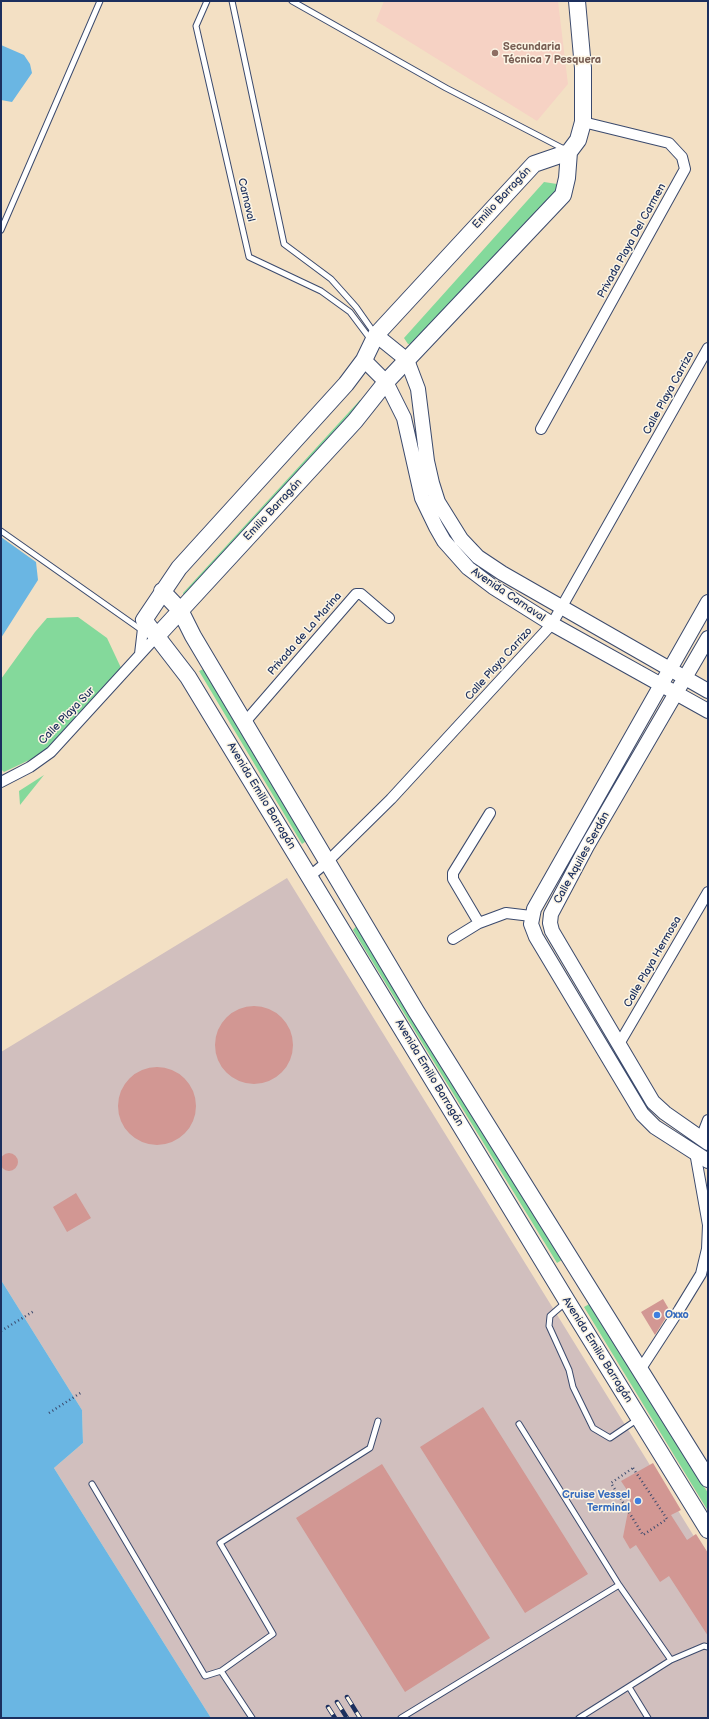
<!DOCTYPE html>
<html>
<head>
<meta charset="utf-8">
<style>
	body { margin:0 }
	#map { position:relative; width:709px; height:1719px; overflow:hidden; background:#f3e0c4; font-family:"Balsamiq Sans",sans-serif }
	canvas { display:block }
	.frame { position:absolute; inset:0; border:2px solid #1b2f5e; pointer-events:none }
</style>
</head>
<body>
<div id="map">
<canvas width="709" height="1719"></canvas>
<div class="frame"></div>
</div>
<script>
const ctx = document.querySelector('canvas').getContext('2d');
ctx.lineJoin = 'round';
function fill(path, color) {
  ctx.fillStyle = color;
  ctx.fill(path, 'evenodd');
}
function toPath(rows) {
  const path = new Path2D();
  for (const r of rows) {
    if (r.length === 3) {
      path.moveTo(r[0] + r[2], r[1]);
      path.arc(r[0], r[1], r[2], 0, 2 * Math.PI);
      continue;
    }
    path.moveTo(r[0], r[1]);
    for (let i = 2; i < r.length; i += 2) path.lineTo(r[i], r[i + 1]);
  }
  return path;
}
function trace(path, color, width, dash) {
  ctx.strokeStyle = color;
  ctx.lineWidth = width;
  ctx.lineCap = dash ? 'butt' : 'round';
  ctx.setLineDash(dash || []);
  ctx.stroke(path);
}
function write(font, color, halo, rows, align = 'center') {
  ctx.font = font + ' "Balsamiq Sans",sans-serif';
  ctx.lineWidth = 3;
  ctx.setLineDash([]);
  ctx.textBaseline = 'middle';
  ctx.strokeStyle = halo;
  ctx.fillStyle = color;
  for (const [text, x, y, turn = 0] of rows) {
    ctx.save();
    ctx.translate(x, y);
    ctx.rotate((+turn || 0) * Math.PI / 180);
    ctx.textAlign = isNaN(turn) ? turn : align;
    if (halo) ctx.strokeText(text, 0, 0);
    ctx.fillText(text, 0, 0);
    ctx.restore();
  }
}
fill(toPath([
	[384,1,558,1,568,84,537,121,376,21]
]), '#f6d2c4');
fill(toPath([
	[287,878,708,1559,708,1718,211,1718,54,1468,83,1443,82,1410,1,1280,1,1052]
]), '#d1bfbe');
fill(toPath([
	[544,182,557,184,557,192,420,343,408,344,404,338],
	[360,400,366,403,184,598,183,593],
	[78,617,107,638,122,670,44,753,4,772,1,769,1,679,35,632,47,618],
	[206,668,309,839,302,844,199,671],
	[44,775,20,805,19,791],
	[358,924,565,1258,557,1263,353,930],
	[591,1303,708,1493,708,1511,584,1307]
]), '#84d99b');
fill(toPath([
	[1,45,24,55,30,64,32,73,12,102,1,100],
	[1,537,36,562,38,580,1,638],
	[1,1280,82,1410,83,1443,54,1468,211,1718,1,1718]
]), '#6ab6e3');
fill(toPath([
	[254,1045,39],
	[157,1106,39],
	[9,1162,9],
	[76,1193,91,1218,67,1232,53,1207],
	[663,1299,670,1311,655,1335,641,1312],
	[483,1407,588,1574,525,1613,420,1447],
	[653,1463,681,1510,671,1515,687,1540,696,1534,708,1553,708,1636,669,1576,660,1582,636,1545,630,1549,623,1537,631,1496,621,1481],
	[382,1464,490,1638,405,1692,296,1518]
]), '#d29793');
const lane = toPath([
	[207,1,196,26,249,257,321,291,350,312,371,340],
	[232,1,284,244,331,279,356,307,375,334],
	[292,1,446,88,564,149],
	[1,230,100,1],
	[1,531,143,631],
	[566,1302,550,1316,549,1326,569,1370,573,1387,593,1428,610,1438,638,1419],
	[519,1424,619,1585],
	[92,1484,205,1676,221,1671,252,1718],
	[221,1671,273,1634,220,1543,370,1448,378,1421],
	[629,1687,648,1718],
	[401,1718,619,1585,671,1660],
	[579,1718,671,1660,704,1646,708,1647]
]);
const street = toPath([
	[541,429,685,169,682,157,669,143,583,122],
	[140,654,144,620],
	[245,722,356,594,361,594,389,618],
	[1,782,30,767,51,752,157,636],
	[310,876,327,862,391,799,552,624,708,348],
	[479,923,453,879,453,873,490,813],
	[453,939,479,923,506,913,531,916],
	[619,1044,708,892],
	[701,1138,708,1120],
	[640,1370,679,1310,701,1274,707,1249,708,1225,695,1152]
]);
const secondary = toPath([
	[376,335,407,360,418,389,427,461,432,483,438,502,461,539,478,557,502,573,708,691],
	[364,360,386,382,404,418,422,498,436,527,444,541,468,568,493,587,552,624,708,711],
	[708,602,534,909,531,924,536,937,642,1114,655,1127,708,1161],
	[708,638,587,846,551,914,550,923,552,931,653,1102,665,1113,708,1143]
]);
const primary = toPath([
	[569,152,534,164,376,335,364,360,346,384,179,568,144,620,188,677,567,1301,708,1530],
	[569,152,578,140,583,122,583,68,577,1],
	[162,591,180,610,193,636,416,1011,708,1479],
	[157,636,355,421,386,382,563,195,567,178,569,152]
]);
trace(lane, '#3b4a6d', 7);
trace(street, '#3b4a6d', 12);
trace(secondary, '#3b4a6d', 16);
trace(primary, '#3b4a6d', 18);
trace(toPath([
	[1,1331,34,1311],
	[49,1413,82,1392],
	[633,1468,667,1519,643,1535,611,1483,633,1468]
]), '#3b4a6d', 2.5, [1, 3]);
trace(lane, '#fff', 5);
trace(street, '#fff', 10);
trace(secondary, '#fff', 14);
trace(primary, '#fff', 16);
const rail = toPath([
	[347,1697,360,1718],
	[337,1702,347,1718],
	[328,1707,335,1718]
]);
trace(rail, '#1b2f5e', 4.5);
trace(rail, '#fcf5e5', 3, [9]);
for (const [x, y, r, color] of [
	[495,53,4,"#8d6e63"],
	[657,1315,4,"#3f7fe0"],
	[638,1501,4,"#3f7fe0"]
]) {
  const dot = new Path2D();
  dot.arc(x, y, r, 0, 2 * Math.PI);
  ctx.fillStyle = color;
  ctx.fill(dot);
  trace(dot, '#fcf5e5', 1.5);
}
write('bold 11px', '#785e54', '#fcf5e5', [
	["Secundaria",503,47],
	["Técnica 7 Pesquera",503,60]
], 'left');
write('11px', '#1b2f5e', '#fcf5e5', [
	["Emilio Barragán",502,198,-47],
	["Carnaval",246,200,77],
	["Privada Playa Del Carmen",632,241,-61],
	["Calle Playa Carrizo",669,393,-61],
	["Emilio Barragán",273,510,-47],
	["Avenida Carnaval",508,595,34],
	["Privada de La Marina",305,634,-49],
	["Calle Playa Carrizo",499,664,-48],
	["Calle Playa Sur",67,716,-46],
	["Avenida Emilio Barragán",261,796,59],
	["Calle Aquiles Serdán",582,858,-61],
	["Calle Playa Hermosa",653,962,-60],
	["Avenida Emilio Barragán",429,1073,59],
	["Avenida Emilio Barragán",597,1350,58]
]);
write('bold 11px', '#366cbe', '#fcf5e5', [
	["Oxxo",665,1315],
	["Cruise Vessel",630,1495,"right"],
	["Terminal",630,1508,"right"]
], 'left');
</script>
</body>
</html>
